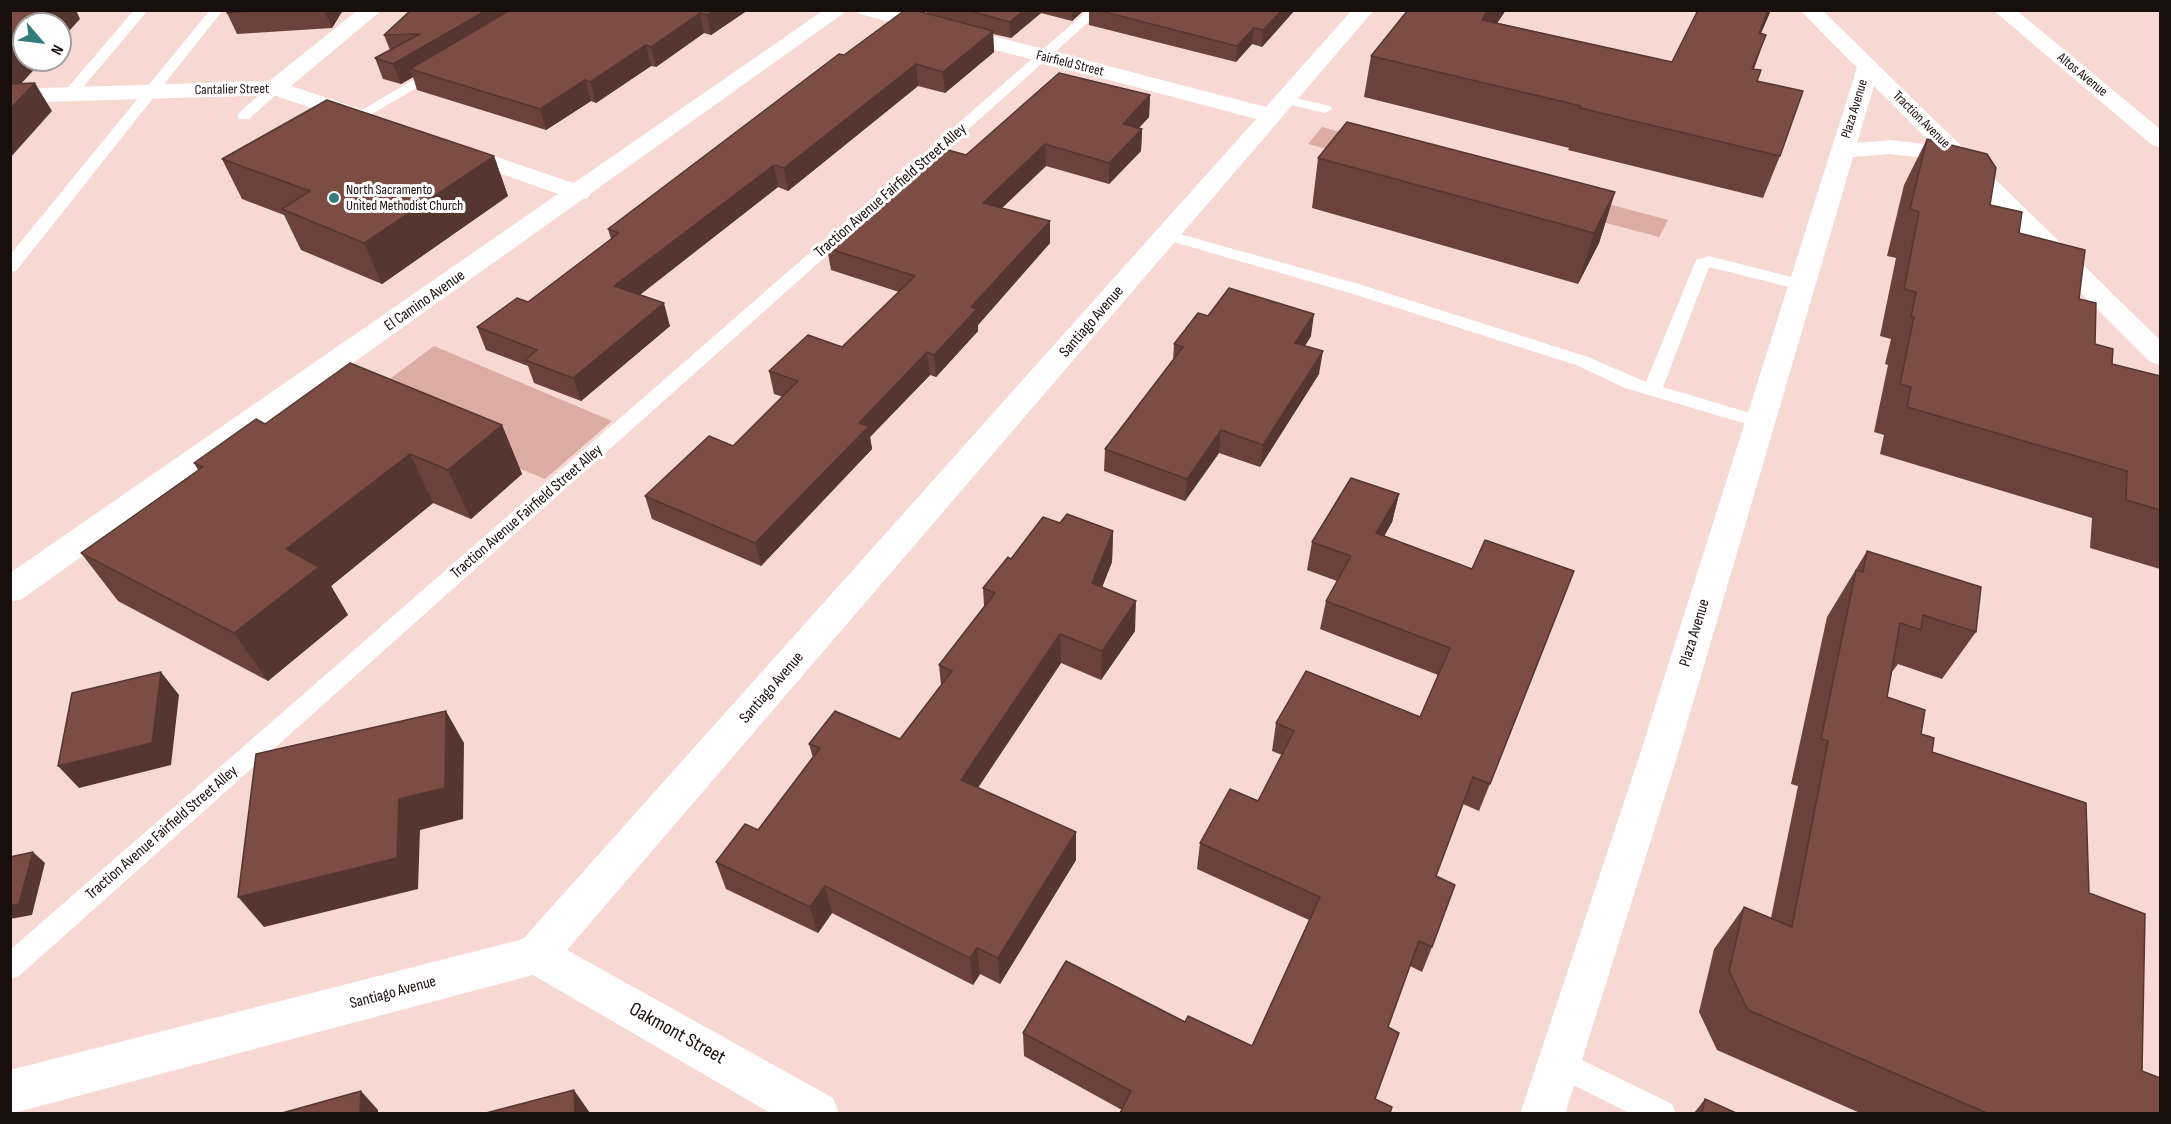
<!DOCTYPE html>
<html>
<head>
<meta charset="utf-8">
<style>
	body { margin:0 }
	#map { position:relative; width:2171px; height:1124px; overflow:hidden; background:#f8d8d2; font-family:"Sofia Sans Condensed",sans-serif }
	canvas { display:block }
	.frame { position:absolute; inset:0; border:12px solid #180e0c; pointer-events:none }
	.north { position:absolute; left:12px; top:12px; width:60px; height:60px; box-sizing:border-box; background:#fff; border:2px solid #a39f9e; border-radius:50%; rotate:118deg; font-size:16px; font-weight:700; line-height:24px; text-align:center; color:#180e0c }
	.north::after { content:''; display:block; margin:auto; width:21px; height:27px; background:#347d7c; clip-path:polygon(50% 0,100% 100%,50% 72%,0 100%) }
</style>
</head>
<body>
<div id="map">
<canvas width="2171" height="1124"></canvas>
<div class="frame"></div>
<div class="north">N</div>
</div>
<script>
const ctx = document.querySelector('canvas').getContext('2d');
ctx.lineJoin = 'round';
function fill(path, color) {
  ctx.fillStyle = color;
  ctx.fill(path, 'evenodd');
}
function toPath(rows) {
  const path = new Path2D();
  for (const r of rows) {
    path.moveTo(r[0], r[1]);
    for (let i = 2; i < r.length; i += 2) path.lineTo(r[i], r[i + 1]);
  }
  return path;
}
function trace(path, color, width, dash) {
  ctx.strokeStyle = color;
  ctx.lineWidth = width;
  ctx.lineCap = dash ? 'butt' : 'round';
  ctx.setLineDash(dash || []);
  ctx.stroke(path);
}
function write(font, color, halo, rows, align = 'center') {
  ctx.font = font + ' "Sofia Sans Condensed",sans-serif';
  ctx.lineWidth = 6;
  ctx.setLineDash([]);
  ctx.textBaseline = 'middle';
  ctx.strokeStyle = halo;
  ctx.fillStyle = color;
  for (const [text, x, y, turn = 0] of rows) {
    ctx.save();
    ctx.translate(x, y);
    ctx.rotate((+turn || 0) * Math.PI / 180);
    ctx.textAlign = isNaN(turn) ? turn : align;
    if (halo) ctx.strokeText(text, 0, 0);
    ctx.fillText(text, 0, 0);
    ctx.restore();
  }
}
fill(toPath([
	[1322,127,1668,220,1659,237,1308,144],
	[434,346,612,421,545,479,359,402]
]), '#dbaca3');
fill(toPath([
	[134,10,148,10,75,97,65,97,63,94,65,91,134,10],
	[210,10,223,10,16,271,10,272,10,255,210,10],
	[1088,10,1102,10,19,976,10,979,10,950,1088,10],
	[439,65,444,66,444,72,346,129,336,129,334,126,439,65],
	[275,84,280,85,280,91,249,119,239,119,237,116,239,113,270,85,275,84],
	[1287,96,1330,106,1332,109,1325,113,1282,103,1280,100,1282,97,1287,96],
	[1169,231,1362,285,1588,357,1646,382,1696,260,1709,256,1807,281,1810,285,1801,290,1709,267,1663,387,1767,418,1770,422,1767,426,1760,428,1625,388,1576,365,1350,293,1163,239,1161,236,1169,231],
	[1559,1049,1672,1104,1676,1114,1631,1114,1549,1073,1545,1063,1549,1053,1559,1049]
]), '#fff');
fill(toPath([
	[358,10,382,10,291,86,372,113,376,118,372,123,356,123,273,95,10,103,10,89,269,81,358,10],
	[857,10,893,10,1266,107,1352,10,1374,10,567,950,833,1098,839,1114,772,1114,533,975,10,1114,10,1070,523,939,1256,119,860,14,857,10],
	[1800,10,1822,10,2160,340,2160,365,2150,362,1949,161,1890,154,1853,157,1678,754,1565,1114,1520,1114,1640,754,1857,68,1800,10],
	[1874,86,1933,145,1890,140,1857,143,1874,86],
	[1993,10,2016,10,2160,129,2160,147,2152,145,1993,10],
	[455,143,588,188,591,193,588,198,579,200,570,198,447,155,443,150,447,145,455,143]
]), '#fff');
fill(toPath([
	[824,10,848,10,22,599,10,602,10,573,824,10]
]), '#fff');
fill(toPath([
	[229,10,343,10,332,28,237,34,227,13],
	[411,10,748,10,711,35,704,33,656,67,651,66,596,103,591,101,546,130,417,90,413,77,401,84,383,79,375,58,390,50,384,35],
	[927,10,1084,10,1072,21,1041,13,1011,38,993,34,994,52,945,93,918,86,788,191,778,187,640,295,670,326,581,401,534,383,528,366,486,350,477,327,528,302,611,239,608,229,844,55,927,14],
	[1089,10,1295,10,1262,47,1252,44,1236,62,1089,25],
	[1698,10,1771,10,1761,33,1766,35,1754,69,1780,156,1763,198,1568,150,1569,148,1364,97,1371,56,1498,23,1672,62],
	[1150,95,1149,117,1138,128,1142,129,1141,151,1109,184,1046,166,1002,208,1050,243,978,325,978,331,936,377,930,375,870,437,872,449,761,566,652,519,645,496,733,446,783,397,774,394,769,371,842,347,899,292,831,270,827,248,966,155],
	[1927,139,2019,233,2079,299,2095,344,2112,364,2160,376,2160,569,2090,548,2092,518,1880,454,1884,435,1874,432,1888,365,1885,364,1891,339,1880,336,1896,258,1887,256,1904,185],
	[494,156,508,196,382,284,301,250,284,215,242,199,222,159],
	[1318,158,1615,192,1599,243,1578,284,1312,208],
	[1208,316,1311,336,1305,346,1319,374,1260,467,1219,453,1185,501,1104,471,1105,449,1173,360,1174,344],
	[265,424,502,425,522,474,471,519,433,503,331,586,348,615,268,681,118,601,81,553,198,470,194,463],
	[1399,494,1392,522,1384,536,1472,569,1563,599,1479,811,1463,804,1436,876,1432,947,1422,972,1410,966,1388,1027,1122,1110,1024,1056,1023,1033,1185,1022,1252,1046,1309,920,1197,869,1200,843,1258,801,1282,755,1272,751,1276,723,1420,717,1438,675,1320,629,1326,601,1337,581,1307,570,1312,542],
	[1060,523,1113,531,1112,562,1102,587,1135,631,1101,680,1061,663,978,788,1076,860,1000,984,980,974,973,985,832,913,818,933,726,889,716,862,758,830,813,758,809,744,900,739,941,685,939,665,984,606,983,588,1011,559],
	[1867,551,1976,632,1942,679,1898,664,1892,672,1887,697,1921,734,1932,752,2089,893,2142,1071,2160,1113,1860,1113,1717,1050,1699,1012,1714,949,1744,907,1771,918,1798,786,1791,784,1827,617],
	[1705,1099,1736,1113,1694,1113]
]), '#6a423b');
fill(toPath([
	[48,10,76,10,80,19,60,41,60,24,35,24],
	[324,10,343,10,332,28],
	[487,10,527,10,410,69,413,77,401,84,393,64],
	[714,10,748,10,711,35,707,15],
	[1024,10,1041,10,1041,13,1011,38,1010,22],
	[1072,10,1084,10,1072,21],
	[1282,10,1295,10,1262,47,1263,30],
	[1488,10,1506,10,1473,60,1482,20],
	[1768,10,1771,10,1744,73,1759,33],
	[700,13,704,33,656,67,651,47],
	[1254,28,1252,44,1236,62,1237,46],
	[993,31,994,52,945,93,943,72],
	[24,35,24,60,43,60,18,87,10,87,10,49],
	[1766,35,1751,75,1752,69],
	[646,45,651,66,596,103,590,82],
	[916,64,918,86,788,191,784,168],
	[585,80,591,101,546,130,540,109],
	[35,83,52,111,10,158,10,109],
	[1150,95,1149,117,1123,146,1123,124],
	[1142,129,1141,151,1109,184,1109,163],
	[1045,144,1046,166,984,225,983,203],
	[494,156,508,196,382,284,364,243],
	[774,165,778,187,621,309,614,286],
	[1615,192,1599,243,1578,284,1594,233],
	[1050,221,1050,243,978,325,978,331,936,377,934,355,971,307],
	[664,303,670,326,581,401,573,378],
	[1314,314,1311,336,1292,365,1295,343],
	[1323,351,1319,374,1260,467,1263,445],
	[927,352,930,375,870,437,872,449,761,566,755,543,859,423],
	[502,425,522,474,471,519,448,470],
	[1221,430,1219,453,1185,501,1187,479],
	[410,454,433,503,331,586,348,615,268,681,234,633,286,549],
	[1399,494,1392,522,1370,562,1376,533],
	[1113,531,1112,562,1092,613,1092,583],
	[1574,571,1563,599,1479,811,1490,784],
	[1136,601,1135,631,1101,680,1102,651],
	[1060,634,1061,663,964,808,961,780],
	[161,672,179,695,171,765,79,788,58,766],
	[446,711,464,743,463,819,420,830,418,889,264,927,238,897],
	[1076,832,1076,860,1000,984,998,958],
	[33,852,45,863,32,915,10,919,10,906],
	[825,886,832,913,818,933,810,907],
	[977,948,980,974,973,985,970,958],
	[574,1090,590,1113,575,1113],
	[361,1091,378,1110,378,1113,360,1113]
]), '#563630');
const building = toPath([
	[10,10,48,10,35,24,24,24,24,35,10,49,10,10],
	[229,10,268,10,227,13,229,10],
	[411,10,487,10,393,64,375,58,420,34,384,35,411,10],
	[510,10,714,10,707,15,700,13,651,47,646,45,590,82,585,80,540,109,410,69,510,10],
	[905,10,914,10,993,31,943,72,916,64,784,168,774,165,614,286,664,303,573,378,525,360,537,350,477,327,517,298,528,302,619,233,608,229,839,54,844,55,905,10],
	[966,10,1024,10,1010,22,966,10],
	[1097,10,1282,10,1263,30,1254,28,1237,46,1097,10],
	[1408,10,1488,10,1482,20,1672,62,1698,10,1768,10,1759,33,1766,35,1752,69,1761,70,1757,81,1803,91,1780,156,1580,108,1581,106,1371,56,1408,10],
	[1059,73,1150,95,1123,124,1142,129,1109,163,1045,144,983,203,1050,221,971,307,977,309,934,355,927,352,859,423,869,426,755,543,645,496,709,436,733,446,798,381,769,371,808,335,842,347,915,276,827,248,941,148,966,155,1059,73],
	[35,83,10,109,10,84,35,83],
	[327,100,494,156,364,243,282,209,310,191,222,159,327,100],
	[1347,122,1615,192,1594,233,1318,158,1347,122],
	[1927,139,1987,154,1996,168,1990,205,2022,212,2019,233,2085,250,2079,299,2096,303,2095,344,2113,349,2112,364,2160,376,2160,510,2126,500,2127,471,1907,407,1911,387,1900,384,1914,317,1911,317,1916,292,1904,289,1919,212,1910,209,1927,139],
	[1229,288,1314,314,1295,343,1323,351,1263,445,1221,430,1187,479,1105,449,1183,347,1174,344,1198,313,1208,316,1229,288],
	[350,363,502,425,448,470,410,454,286,549,319,567,234,633,81,553,203,467,194,463,256,419,265,424,350,363],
	[1351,478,1399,494,1376,533,1472,569,1485,540,1574,571,1490,784,1473,777,1436,876,1455,885,1432,947,1419,941,1388,1027,1399,1033,1375,1099,1392,1107,1390,1113,1120,1113,1131,1091,1023,1033,1066,961,1185,1022,1188,1016,1252,1046,1320,897,1200,843,1230,789,1258,801,1294,731,1276,723,1306,671,1420,717,1450,648,1326,601,1351,556,1312,542,1351,478],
	[1067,514,1113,531,1092,583,1136,601,1102,651,1060,634,961,780,1076,832,998,958,977,948,970,958,825,886,810,907,716,862,745,824,758,830,820,748,809,744,835,711,900,739,952,671,939,665,995,593,983,588,1008,557,1011,559,1043,517,1060,523,1067,514],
	[1867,551,1981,587,1976,632,1923,615,1921,630,1900,623,1887,697,1925,710,1921,734,1934,738,1932,752,2086,803,2089,893,2145,914,2142,1071,2160,1078,2160,1113,1987,1113,1748,1010,1729,971,1744,907,1792,927,1828,741,1821,739,1856,570,1863,572,1867,551],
	[161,672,152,743,58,766,72,693,161,672],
	[446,711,445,788,399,799,397,858,238,897,256,754,446,711],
	[33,852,19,904,10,906,10,857,33,852],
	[574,1090,575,1113,486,1113,574,1090],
	[361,1091,360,1113,282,1113,361,1091],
	[1705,1099,1736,1113,1702,1113,1705,1099]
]);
fill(building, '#7b4d45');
trace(building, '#563630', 1.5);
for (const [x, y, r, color] of [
	[334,198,6,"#347d7c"]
]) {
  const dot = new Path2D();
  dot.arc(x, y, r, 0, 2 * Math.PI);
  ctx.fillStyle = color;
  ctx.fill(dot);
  trace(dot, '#fff', 2);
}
write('14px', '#180e0c', '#fff', [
	["Fairfield Street",1070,64,14],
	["Altos Avenue",2082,75,39],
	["Cantalier Street",232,90,-1],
	["Plaza Avenue",1855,109,-73],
	["Traction Avenue",1921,120,45]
]);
write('14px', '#180e0c', '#fff', [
	["North Sacramento",346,190],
	["United Methodist Church",346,206]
], 'left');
write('16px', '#180e0c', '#fff', [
	["Traction Avenue Fairfield Street Alley",891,191,-41],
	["El Camino Avenue",425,301,-35],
	["Santiago Avenue",1092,322,-49],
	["Traction Avenue Fairfield Street Alley",527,512,-41],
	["Plaza Avenue",1695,633,-73],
	["Santiago Avenue",772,688,-49],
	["Traction Avenue Fairfield Street Alley",162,833,-41],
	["Santiago Avenue",393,993,-15]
]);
write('20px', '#180e0c', '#fff', [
	["Oakmont Street",677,1034,29]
]);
</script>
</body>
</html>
